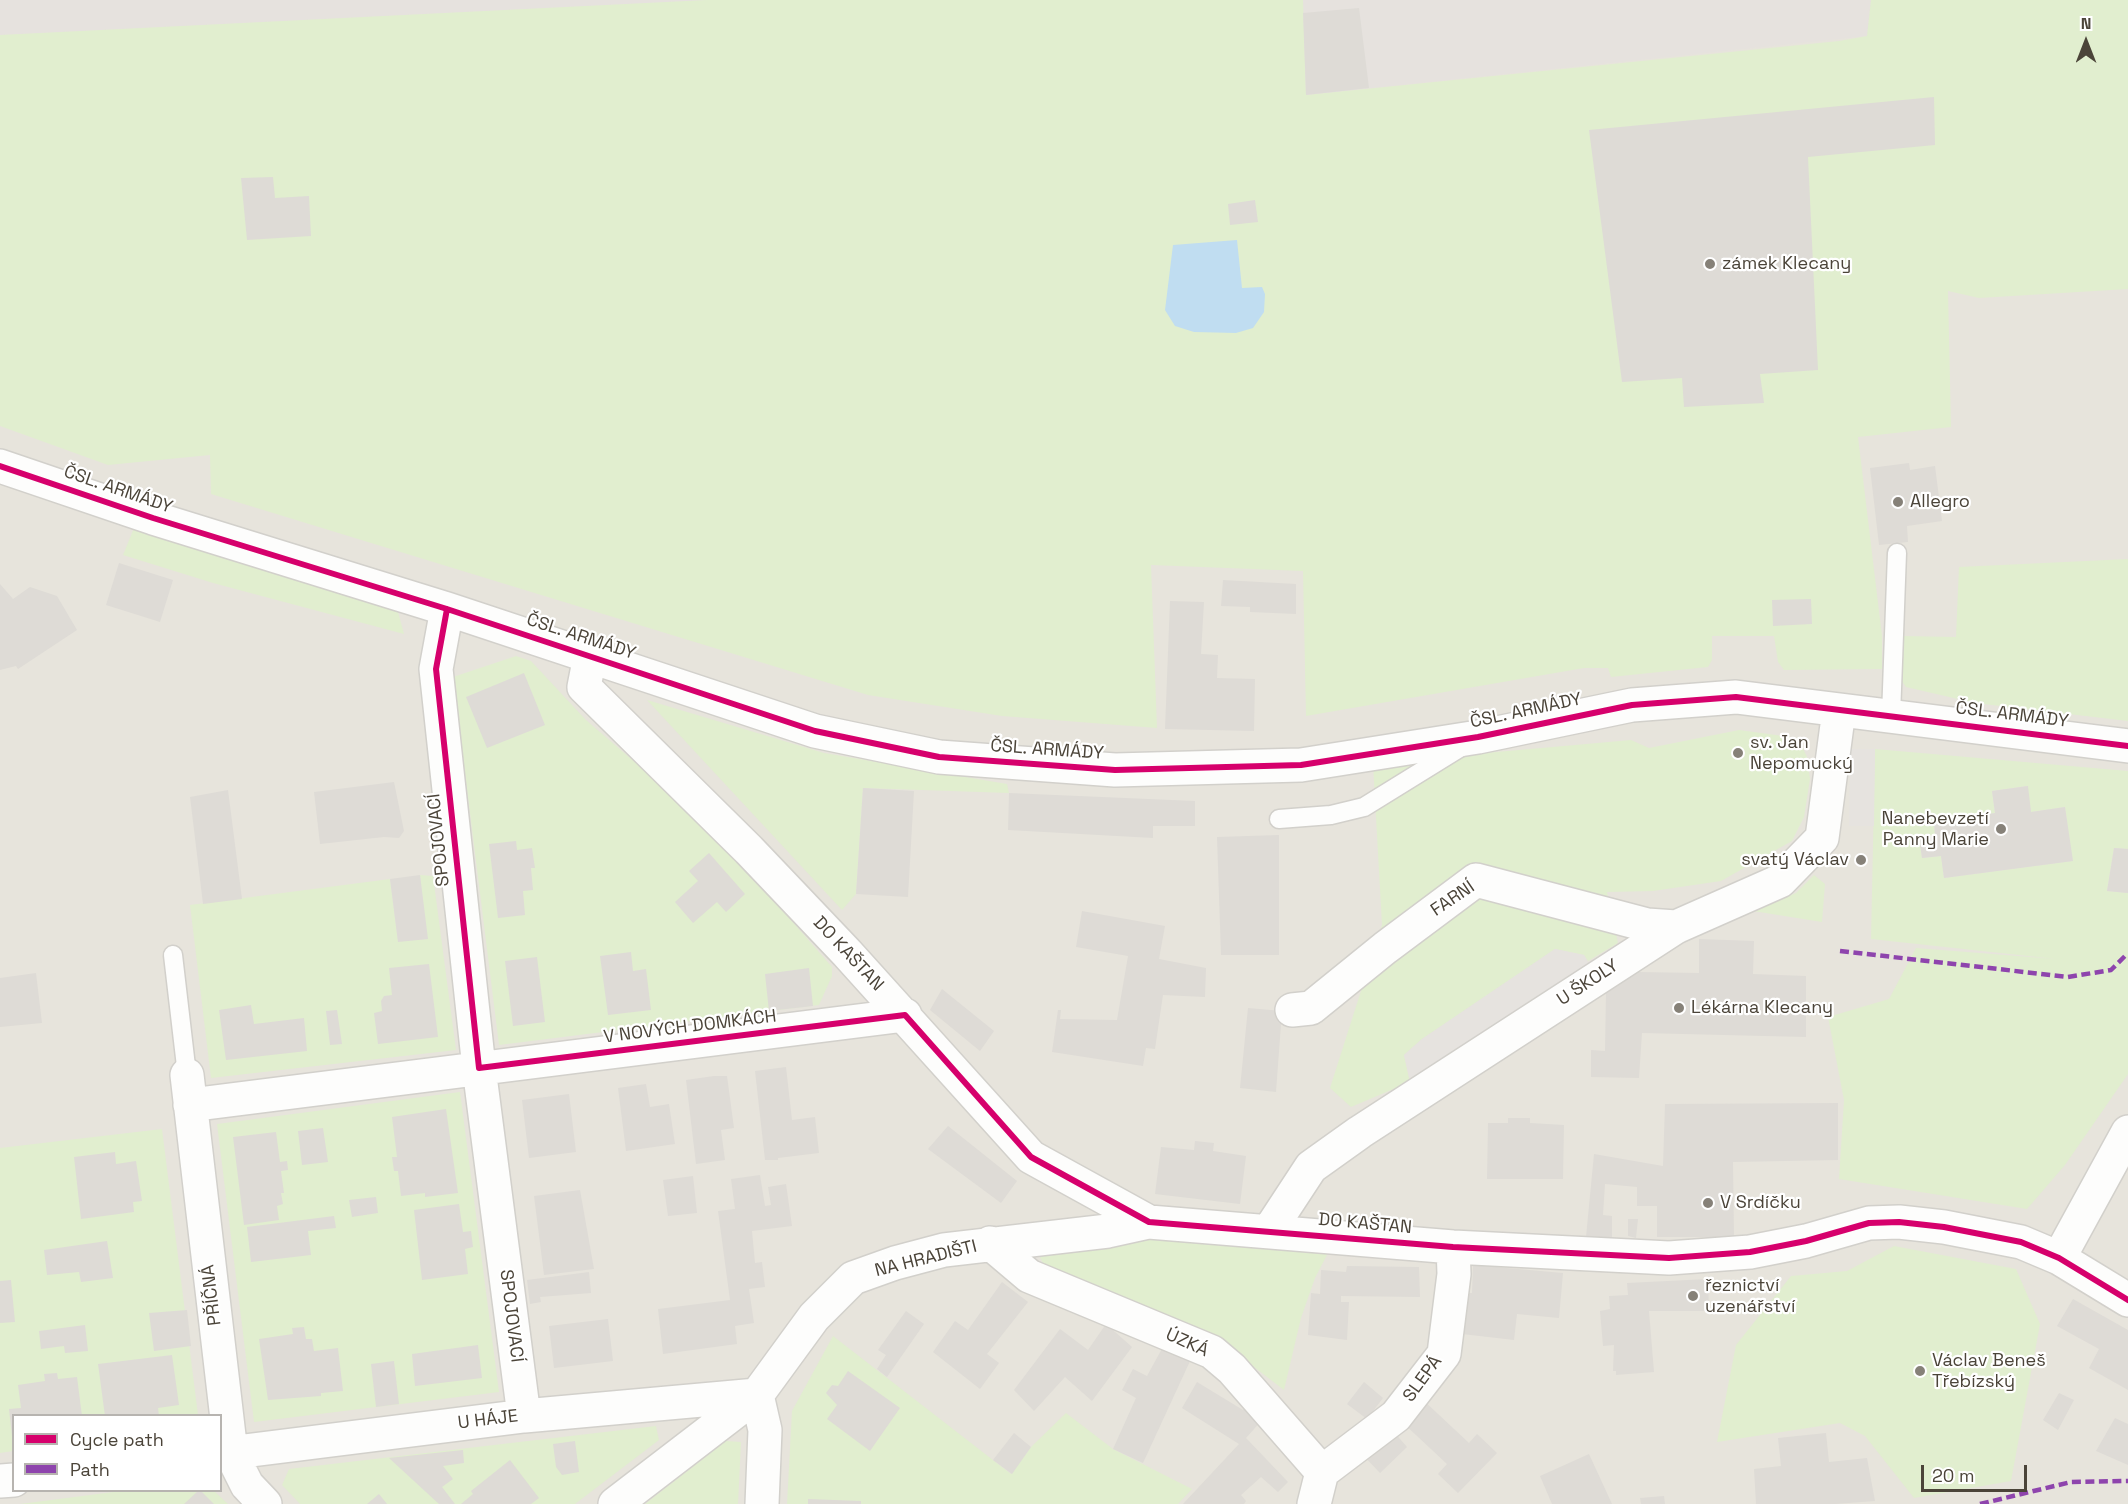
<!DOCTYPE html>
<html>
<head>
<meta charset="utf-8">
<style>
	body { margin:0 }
	#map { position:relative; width:2128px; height:1504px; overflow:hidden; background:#f4f2ee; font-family:"Space Grotesk",sans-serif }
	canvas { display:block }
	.legend { position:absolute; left:12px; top:1414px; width:210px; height:78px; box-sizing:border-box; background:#fff; border:2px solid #b7b4b0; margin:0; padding:8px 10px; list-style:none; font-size:18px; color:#4b4439 }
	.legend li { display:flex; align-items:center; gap:12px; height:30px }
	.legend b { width:30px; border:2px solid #b7b4b0 }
	.north { position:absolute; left:2056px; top:12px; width:60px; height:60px; -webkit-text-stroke:4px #fff; paint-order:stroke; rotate:0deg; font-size:16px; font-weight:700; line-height:24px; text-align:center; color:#4b4439 }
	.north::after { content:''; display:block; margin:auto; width:21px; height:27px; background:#4b4439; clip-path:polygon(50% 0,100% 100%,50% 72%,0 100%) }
	.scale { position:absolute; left:1921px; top:1465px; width:106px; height:27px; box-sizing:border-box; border:3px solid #4b4439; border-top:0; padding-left:8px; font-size:18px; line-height:21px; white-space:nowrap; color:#4b4439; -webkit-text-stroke:4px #fff; paint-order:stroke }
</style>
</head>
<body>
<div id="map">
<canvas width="2128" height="1504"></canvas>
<ul class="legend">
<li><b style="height:8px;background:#d6006c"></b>Cycle path</li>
<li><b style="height:8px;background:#8e44ad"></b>Path</li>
</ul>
<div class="north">N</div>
<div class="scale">20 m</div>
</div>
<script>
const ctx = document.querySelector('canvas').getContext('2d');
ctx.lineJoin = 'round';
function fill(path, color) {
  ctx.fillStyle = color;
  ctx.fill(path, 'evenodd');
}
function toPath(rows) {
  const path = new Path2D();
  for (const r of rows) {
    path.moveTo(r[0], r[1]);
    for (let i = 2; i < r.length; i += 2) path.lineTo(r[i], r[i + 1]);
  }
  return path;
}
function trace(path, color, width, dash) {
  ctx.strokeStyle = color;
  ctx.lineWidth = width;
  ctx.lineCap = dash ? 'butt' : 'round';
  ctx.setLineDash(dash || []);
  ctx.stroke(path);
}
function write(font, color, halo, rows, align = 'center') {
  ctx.font = font + ' "Space Grotesk",sans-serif';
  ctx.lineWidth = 4.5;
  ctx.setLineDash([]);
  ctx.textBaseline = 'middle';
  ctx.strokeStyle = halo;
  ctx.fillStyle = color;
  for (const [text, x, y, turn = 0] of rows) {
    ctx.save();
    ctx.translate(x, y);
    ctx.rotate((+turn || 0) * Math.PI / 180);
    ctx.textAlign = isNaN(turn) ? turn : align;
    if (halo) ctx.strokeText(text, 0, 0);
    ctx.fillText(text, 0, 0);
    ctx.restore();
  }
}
fill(toPath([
	[0,0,2128,0,2128,1504,0,1504],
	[14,1416,220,1416,220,1490,14,1490]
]), '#e7e4dc');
fill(toPath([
	[0,0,707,0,0,35],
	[1303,0,1871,0,1867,36,1306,95]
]), '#e6e2de');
fill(toPath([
	[707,0,1303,0,1306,95,1839,41,1867,36,1871,0,2128,0,2128,289,1979,298,1948,291,1951,427,1858,437,1882,636,1882,669,1784,670,1778,662,1774,636,1712,636,1712,660,1708,667,1611,677,1608,668,1584,668,1306,716,1303,571,1151,565,1157,728,1002,716,868,695,211,494,210,455,108,465,0,426,0,35],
	[134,528,398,612,404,634,213,583,123,555],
	[2128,559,2128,721,1975,703,1906,687,1899,677,1901,636,1956,637,1959,567],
	[516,656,531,661,586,720,673,795,735,856,832,967,832,976,819,1005,499,1045,453,677],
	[647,700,824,753,1007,784,1009,793,863,788,856,894,842,910],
	[1739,730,1798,738,1807,757,1810,779,1804,817,1792,841,1721,881,1653,891,1607,892,1618,943,1588,961,1584,955,1555,949,1422,1039,1404,1055,1410,1082,1351,1107,1330,1088,1382,925,1373,763,1631,740,1649,748],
	[1875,749,2128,771,2128,849,2114,848,2107,891,2128,893,2128,1074,2065,1165,2027,1209,1839,1179,1844,1100,1828,1017,1889,999,1916,948,2056,959,1871,939],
	[2027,786,2031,812,2065,807,2072,861,1944,878,1941,856,1922,858,1919,838,1935,835,1934,822,1995,813,1992,791],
	[420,875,433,876,456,1050,211,1078,190,905,390,879,398,941,427,939],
	[1814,875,1825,884,1822,922,1753,911,1796,893],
	[460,1092,499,1392,254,1422,217,1124],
	[162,1129,198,1415,14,1416,13,1451,0,1453,0,1148],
	[1149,1237,1328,1253,1315,1278,1301,1318,1284,1390,1241,1357,1044,1266,1040,1257,1049,1249],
	[1894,1246,2016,1269,2040,1324,2011,1481,1914,1498,1865,1436,1840,1423,1717,1442,1736,1345,1791,1276,1847,1271],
	[833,1336,1011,1474,1031,1447,1066,1413,1113,1449,1192,1489,1178,1504,787,1504,792,1411],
	[656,1426,659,1440,575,1504,300,1504,282,1485,289,1469],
	[726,1441,741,1442,738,1504,645,1504],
	[129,1490,214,1491,228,1504,20,1504]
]), '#e1eecf');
fill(toPath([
	[1850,749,1875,749,1874,826,1849,826],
	[1555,949,1584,955,1590,968,1410,1082,1404,1055,1422,1039]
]), '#e6e3df');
fill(toPath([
	[1237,240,1242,288,1262,287,1265,294,1264,312,1253,328,1236,333,1194,332,1175,326,1165,310,1173,245]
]), '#c0ddf1');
fill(toPath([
	[1359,8,1369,88,1306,95,1303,13],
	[1934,97,1935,145,1808,157,1818,370,1760,374,1764,403,1684,407,1682,378,1622,382,1589,130],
	[273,177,275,198,309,196,311,236,247,240,241,178],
	[1255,200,1258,222,1230,225,1228,204],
	[1909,463,1910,470,1935,466,1942,521,1907,526,1908,542,1879,545,1870,468],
	[119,563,173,580,160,622,106,605],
	[1223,580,1296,584,1296,614,1250,612,1250,607,1221,606],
	[0,584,13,599,30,587,57,596,77,630,18,669,16,666,0,670],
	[1811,599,1812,624,1773,626,1772,600],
	[1170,601,1204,602,1201,654,1218,655,1217,678,1255,679,1254,731,1165,729],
	[524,673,545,725,487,748,466,697],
	[394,782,404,831,399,838,384,837,320,844,314,792],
	[2028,786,2031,812,2065,807,2073,861,1944,878,1941,856,1922,858,1919,838,1935,835,1934,822,1995,813,1992,791],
	[863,788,914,791,908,897,856,894],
	[228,790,242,899,203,904,190,797],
	[1009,793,1195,801,1195,826,1153,826,1153,838,1008,830],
	[1279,835,1279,955,1221,955,1217,837],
	[516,841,517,850,532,848,535,868,531,868,533,890,523,891,525,915,498,918,489,844],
	[2114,848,2128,849,2128,893,2107,891],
	[709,853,745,894,726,912,717,902,693,923,675,902,698,881,689,871],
	[420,875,428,939,398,942,390,879],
	[1082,911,1165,926,1159,959,1206,968,1205,997,1163,995,1155,1049,1146,1048,1143,1066,1052,1052,1058,1010,1061,1010,1060,1019,1117,1020,1128,956,1076,947],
	[1699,939,1754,941,1753,974,1806,976,1806,1037,1642,1033,1639,1078,1591,1077,1591,1050,1605,1051,1606,992,1638,972,1699,973],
	[631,952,633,971,646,969,651,1010,608,1015,600,956],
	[537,957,545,1022,513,1026,505,961],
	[429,964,438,1037,378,1044,374,1013,382,1011,381,1001,384,996,392,995,389,968],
	[809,968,813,1006,769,1011,765,974],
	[36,973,42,1023,0,1027,0,978],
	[942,989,994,1031,980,1051,930,1010],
	[251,1005,254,1024,304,1018,307,1051,226,1060,219,1010],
	[1248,1008,1282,1011,1276,1092,1240,1088],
	[337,1010,342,1044,330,1045,326,1011],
	[786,1067,792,1120,815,1117,819,1153,778,1158,778,1160,765,1160,755,1071],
	[714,1076,727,1076,734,1128,721,1130,725,1160,696,1164,686,1080],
	[646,1084,650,1107,669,1104,675,1144,626,1151,618,1088],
	[569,1094,576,1152,529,1158,522,1100],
	[1838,1103,1838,1160,1733,1162,1734,1237,1657,1237,1657,1206,1637,1206,1637,1187,1605,1184,1603,1215,1612,1216,1612,1237,1586,1237,1594,1154,1663,1166,1665,1104],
	[446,1109,458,1193,425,1197,425,1193,401,1196,398,1171,394,1171,392,1157,397,1157,392,1117],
	[1508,1118,1530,1118,1530,1123,1564,1125,1563,1179,1487,1179,1488,1123,1508,1123],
	[948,1126,1017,1181,1001,1203,928,1149],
	[323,1128,328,1162,302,1165,298,1131],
	[276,1132,280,1162,287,1161,288,1170,281,1171,284,1193,281,1193,283,1204,277,1206,279,1220,244,1225,233,1137],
	[1195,1141,1214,1143,1213,1151,1246,1156,1240,1204,1155,1194,1161,1147,1194,1150],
	[115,1152,116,1164,136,1161,142,1201,133,1202,134,1212,81,1219,74,1157],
	[760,1175,765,1206,771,1205,768,1187,786,1184,792,1226,752,1231,755,1263,762,1262,765,1287,749,1289,754,1323,735,1326,737,1344,663,1354,658,1309,730,1300,718,1211,735,1209,731,1179],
	[693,1176,697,1213,668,1216,663,1180],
	[580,1190,594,1269,544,1275,534,1196],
	[376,1197,378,1213,352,1217,349,1200],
	[459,1204,463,1232,471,1231,473,1247,465,1249,468,1274,422,1280,414,1210],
	[334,1216,336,1228,308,1231,311,1255,251,1262,247,1227],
	[1628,1219,1638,1219,1636,1238,1628,1236],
	[107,1241,113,1278,81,1282,79,1272,47,1275,44,1250],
	[1473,1265,1563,1273,1559,1318,1517,1314,1514,1340,1462,1334,1469,1293,1472,1293],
	[1347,1266,1419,1267,1420,1297,1341,1296,1341,1302,1349,1302,1347,1340,1308,1335,1311,1293,1320,1294,1321,1270,1346,1272],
	[589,1272,591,1293,540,1297,541,1302,530,1304,527,1280],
	[1708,1279,1709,1311,1649,1311,1654,1372,1616,1375,1616,1371,1613,1371,1614,1345,1603,1346,1600,1311,1610,1309,1609,1296,1628,1295,1627,1283],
	[11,1280,15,1322,0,1323,0,1281],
	[1002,1282,1028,1302,987,1354,999,1363,980,1389,933,1352,955,1321,968,1330],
	[2073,1299,2128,1330,2128,1390,2089,1368,2099,1349,2057,1326],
	[187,1310,191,1346,154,1351,149,1313],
	[906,1311,924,1324,887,1377,877,1369,886,1355,878,1350],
	[608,1319,613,1361,554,1368,549,1326],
	[1106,1324,1132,1347,1092,1401,1065,1377,1034,1411,1014,1390,1060,1329,1088,1350],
	[85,1325,88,1351,65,1353,64,1346,41,1349,39,1331],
	[304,1327,306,1339,312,1339,314,1351,338,1348,343,1391,321,1393,321,1396,268,1400,259,1339,293,1334,292,1328],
	[478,1345,482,1378,415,1386,412,1354],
	[1164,1345,1191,1359,1143,1463,1113,1449,1136,1398,1122,1390,1133,1369,1147,1376],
	[172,1355,179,1405,158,1408,159,1416,105,1416,98,1364],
	[394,1361,399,1404,376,1407,371,1364],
	[848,1371,900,1408,870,1451,827,1419,837,1405,826,1393,832,1385,838,1386],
	[57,1373,58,1379,77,1377,82,1416,14,1416,12,1436,9,1409,21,1408,18,1385,45,1381,44,1374],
	[1197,1382,1243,1410,1249,1402,1262,1420,1246,1438,1288,1482,1278,1492,1261,1477,1241,1495,1246,1501,1244,1504,1183,1504,1239,1444,1182,1408],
	[1364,1382,1383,1398,1367,1419,1347,1404],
	[2059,1393,2074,1400,2058,1430,2043,1420],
	[1422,1399,1469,1443,1477,1434,1497,1453,1458,1493,1438,1474,1447,1464,1401,1421],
	[2115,1418,2128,1424,2128,1465,2096,1451],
	[1393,1431,1407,1447,1380,1473,1362,1454],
	[1014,1433,1031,1447,1012,1474,993,1460],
	[1826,1433,1829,1462,1867,1458,1875,1501,1835,1504,1756,1504,1754,1469,1781,1466,1778,1438],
	[575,1441,579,1472,562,1475,556,1467,553,1444],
	[463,1450,464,1463,443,1466,453,1479,442,1487,455,1504,439,1504,389,1458],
	[1589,1454,1612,1504,1552,1504,1540,1476],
	[510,1460,539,1498,531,1504,461,1504,473,1494,471,1491],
	[198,1491,201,1491,214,1504,184,1504],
	[379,1494,387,1504,367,1504],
	[1664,1496,1665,1504,1641,1504,1640,1498],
	[808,1499,861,1501,861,1504,808,1504]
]), '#dedbd6');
const service = toPath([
	[1891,716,1897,553],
	[1279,819,1331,815,1364,807,1461,747],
	[173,955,187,1075]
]);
const minor = toPath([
	[0,466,153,518,447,609,815,731,939,757,1115,770,1301,765,1478,737,1632,705,1736,697,2128,746],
	[447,609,436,669,479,1068,524,1416],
	[590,656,584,687,749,850,847,953,1031,1157,1149,1222,1453,1247,1669,1258,1750,1252,1806,1241,1869,1223,1899,1222,1944,1227,2021,1242,2059,1258,2128,1300],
	[1292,1010,1311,1008,1385,948,1476,880,1647,925,1676,927],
	[187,1075,231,1453,247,1485,265,1504],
	[190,1105,905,1015],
	[1269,1231,1311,1167,1360,1132,1676,927,1780,881,1822,838,1839,710],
	[990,1243,1029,1276,1212,1352,1232,1369,1322,1472,1314,1504],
	[2059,1258,2128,1132],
	[757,1395,765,1430,762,1504],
	[220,1454,524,1416,757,1395],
	[1322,1472,1396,1416,1444,1354,1454,1274,1453,1247],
	[0,1481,14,1480],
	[615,1504,757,1395,814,1317,853,1278,895,1263,944,1250,1108,1231,1149,1222]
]);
trace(service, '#d2d0cb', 21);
trace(minor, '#d2d0cb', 36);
trace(service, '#fdfdfc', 18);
trace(minor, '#fdfdfc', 33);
trace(toPath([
	[1840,951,2068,977,2111,970,2128,953],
	[1980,1504,2071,1482,2128,1481]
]), '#8e44ad', 4.5, [9, 4.5]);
trace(toPath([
	[0,466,153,518,447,609,815,731,939,757,1115,770,1301,765,1478,737,1632,705,1736,697,2128,746],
	[447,609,436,669,479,1068,905,1015,1031,1157,1149,1222,1453,1247,1669,1258,1750,1252,1806,1241,1869,1223,1899,1222,1944,1227,2021,1242,2059,1258,2128,1300]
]), '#d6006c', 6);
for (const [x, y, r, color] of [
	[1710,264,6,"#868178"],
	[1898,502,6,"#868178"],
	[1738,753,6,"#868178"],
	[2001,829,6,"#868178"],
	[1861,860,6,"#868178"],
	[1679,1008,6,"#868178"],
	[1708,1203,6,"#868178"],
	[1693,1296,6,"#868178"],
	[1920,1371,6,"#868178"]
]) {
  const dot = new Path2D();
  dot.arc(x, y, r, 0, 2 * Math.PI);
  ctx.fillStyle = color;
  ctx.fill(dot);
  trace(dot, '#fff', 2);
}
write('18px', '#4b4439', '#fff', [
	["zámek Klecany",1722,264],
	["Allegro",1910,502],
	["sv. Jan",1750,743],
	["Nepomucký",1750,764],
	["Nanebevzetí",1989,819,"right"],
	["Panny Marie",1989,840,"right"],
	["svatý Václav",1849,860,"right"],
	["Lékárna Klecany",1691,1008],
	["V Srdíčku",1720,1203],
	["řeznictví",1705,1286],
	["uzenářství",1705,1307],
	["Václav Beneš",1932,1361],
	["Třebízský",1932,1382]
], 'left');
write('18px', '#4b4439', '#fff', [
	["ČSL. ARMÁDY",118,490,19],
	["ČSL. ARMÁDY",581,637,18],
	["ČSL. ARMÁDY",1526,711,-12],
	["ČSL. ARMÁDY",2012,715,7],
	["ČSL. ARMÁDY",1047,750,4],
	["SPOJOVACÍ",439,840,-96],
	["FARNÍ",1453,899,-34],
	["DO KAŠTAN",848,954,47],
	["U ŠKOLY",1588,983,-33],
	["V NOVÝCH DOMKÁCH",690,1027,-7],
	["DO KAŠTAN",1365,1224,5],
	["NA HRADIŠTI",926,1259,-14],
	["PŘÍČNÁ",212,1295,-97],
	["SPOJOVACÍ",511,1316,83],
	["ÚZKÁ",1187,1343,24],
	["SLEPÁ",1423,1379,-54],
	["U HÁJE",488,1420,-7]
]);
</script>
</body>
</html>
